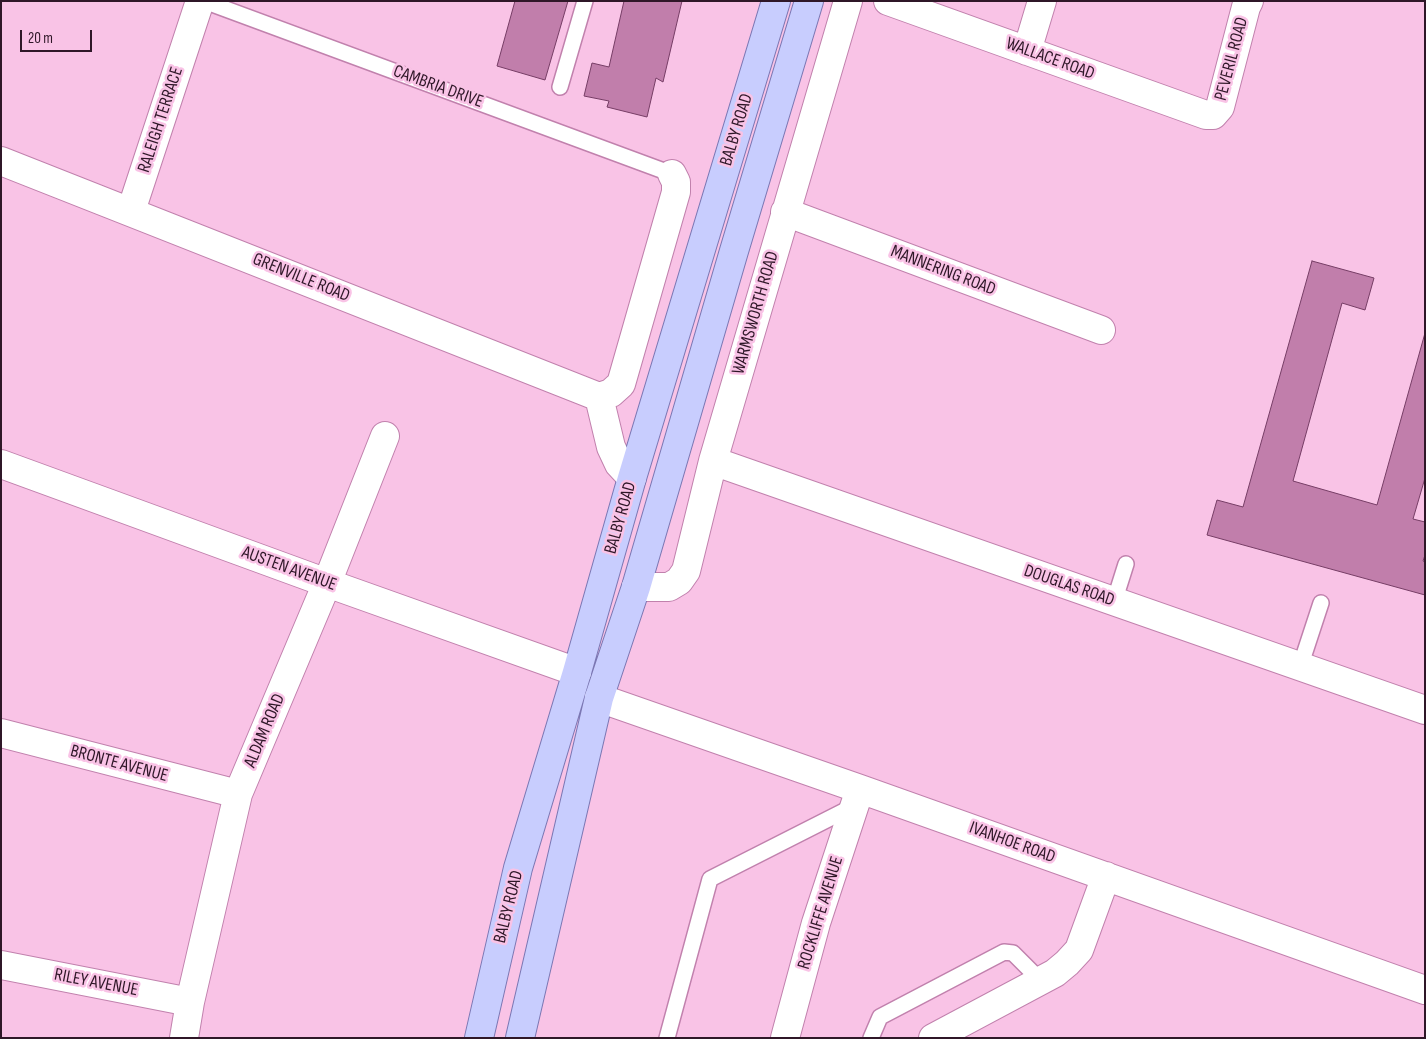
<!DOCTYPE html>
<html>
<head>
<meta charset="utf-8">
<style>
	body { margin:0 }
	#map { position:relative; width:1426px; height:1039px; overflow:hidden; background:#f9c3e6; font-family:"Sofia Sans Condensed",sans-serif }
	canvas { display:block }
	.frame { position:absolute; inset:0; border:2px solid #2f1728; pointer-events:none }
	.scale { position:absolute; left:20px; top:30px; width:72px; height:22px; box-sizing:border-box; border:2px solid #2f1728; border-top:0; padding-left:6px; font-size:15px; line-height:18px; white-space:nowrap; color:#2f1728; -webkit-text-stroke:4px #f9c3e6; paint-order:stroke }
</style>
</head>
<body>
<div id="map">
<canvas width="1426" height="1039"></canvas>
<div class="frame"></div>
<div class="scale">20 m</div>
</div>
<script>
const ctx = document.querySelector('canvas').getContext('2d');
ctx.lineJoin = 'round';
function fill(path, color) {
  ctx.fillStyle = color;
  ctx.fill(path, 'evenodd');
}
function toPath(rows) {
  const path = new Path2D();
  for (const r of rows) {
    path.moveTo(r[0], r[1]);
    for (let i = 2; i < r.length; i += 2) path.lineTo(r[i], r[i + 1]);
  }
  return path;
}
function trace(path, color, width, dash) {
  ctx.strokeStyle = color;
  ctx.lineWidth = width;
  ctx.lineCap = dash ? 'butt' : 'round';
  ctx.setLineDash(dash || []);
  ctx.stroke(path);
}
function write(font, color, halo, rows, align = 'center') {
  ctx.font = font + ' "Sofia Sans Condensed",sans-serif';
  ctx.lineWidth = 5;
  ctx.setLineDash([]);
  ctx.textBaseline = 'middle';
  ctx.strokeStyle = halo;
  ctx.fillStyle = color;
  for (const [text, x, y, turn = 0] of rows) {
    ctx.save();
    ctx.translate(x, y);
    ctx.rotate((+turn || 0) * Math.PI / 180);
    ctx.textAlign = isNaN(turn) ? turn : align;
    if (halo) ctx.strokeText(text, 0, 0);
    ctx.fillText(text, 0, 0);
    ctx.restore();
  }
}
const building = toPath([
	[515,1,568,1,545,80,497,66,515,1],
	[624,1,682,1,663,82,656,78,647,117,607,107,609,101,584,96,592,63,609,67,624,1],
	[1312,261,1374,278,1365,310,1342,303,1293,481,1377,505,1425,333,1425,478,1413,519,1425,522,1425,555,1423,561,1425,562,1425,595,1207,535,1217,500,1243,507,1312,261]
]);
fill(building, '#c17eab');
trace(building, '#763d65', 1);
const lane = toPath([
	[204,1,672,174],
	[560,87,585,1],
	[1114,602,1126,564],
	[1300,667,1321,603],
	[667,1038,710,879,854,806],
	[871,1038,880,1017,1004,952,1013,953,1040,980]
]);
const street = toPath([
	[888,1,1206,115,1213,115,1220,107,1246,7,1249,1],
	[1027,51,1042,1],
	[1,161,599,397],
	[131,211,200,1],
	[785,212,1101,330],
	[713,461,1425,710],
	[1,464,327,583,577,672],
	[632,478,619,464,611,447,599,397,611,393,621,384,676,192,676,182,672,174],
	[636,587,669,587,679,581,686,571,713,461,848,1],
	[599,698,860,789,1425,990],
	[1,733,238,794],
	[1,965,190,1002],
	[184,1038,190,1002,238,794,327,583,385,436],
	[785,1038,816,923,860,789],
	[933,1038,1055,973,1067,963,1079,950,1106,876]
]);
const primary = toPath([
	[479,1038,518,868,577,672,632,478,776,1],
	[520,1038,599,698,636,587,734,251,809,1]
]);
trace(lane, '#c181ad', 18);
trace(street, '#c181ad', 30);
trace(primary, '#7b77b3', 30);
trace(lane, '#fff', 15);
trace(street, '#fff', 28);
trace(primary, '#c8cdfe', 28);
write('18px', '#2f1728', '#f9c3e6', [
	["WALLACE ROAD",1050,59,20],
	["PEVERIL ROAD",1232,59,-75],
	["CAMBRIA DRIVE",438,87,20],
	["RALEIGH TERRACE",161,120,-72],
	["BALBY ROAD",737,130,-73],
	["MANNERING ROAD",943,271,21],
	["GRENVILLE ROAD",301,278,22],
	["WARMSWORTH ROAD",756,313,-74],
	["BALBY ROAD",621,518,-74],
	["AUSTEN AVENUE",289,569,20],
	["DOUGLAS ROAD",1069,586,19],
	["ALDAM ROAD",265,731,-67],
	["BRONTE AVENUE",119,764,15],
	["IVANHOE ROAD",1012,843,20],
	["BALBY ROAD",509,907,-76],
	["ROCKLIFFE AVENUE",821,913,-73],
	["RILEY AVENUE",96,983,11]
]);
</script>
</body>
</html>
